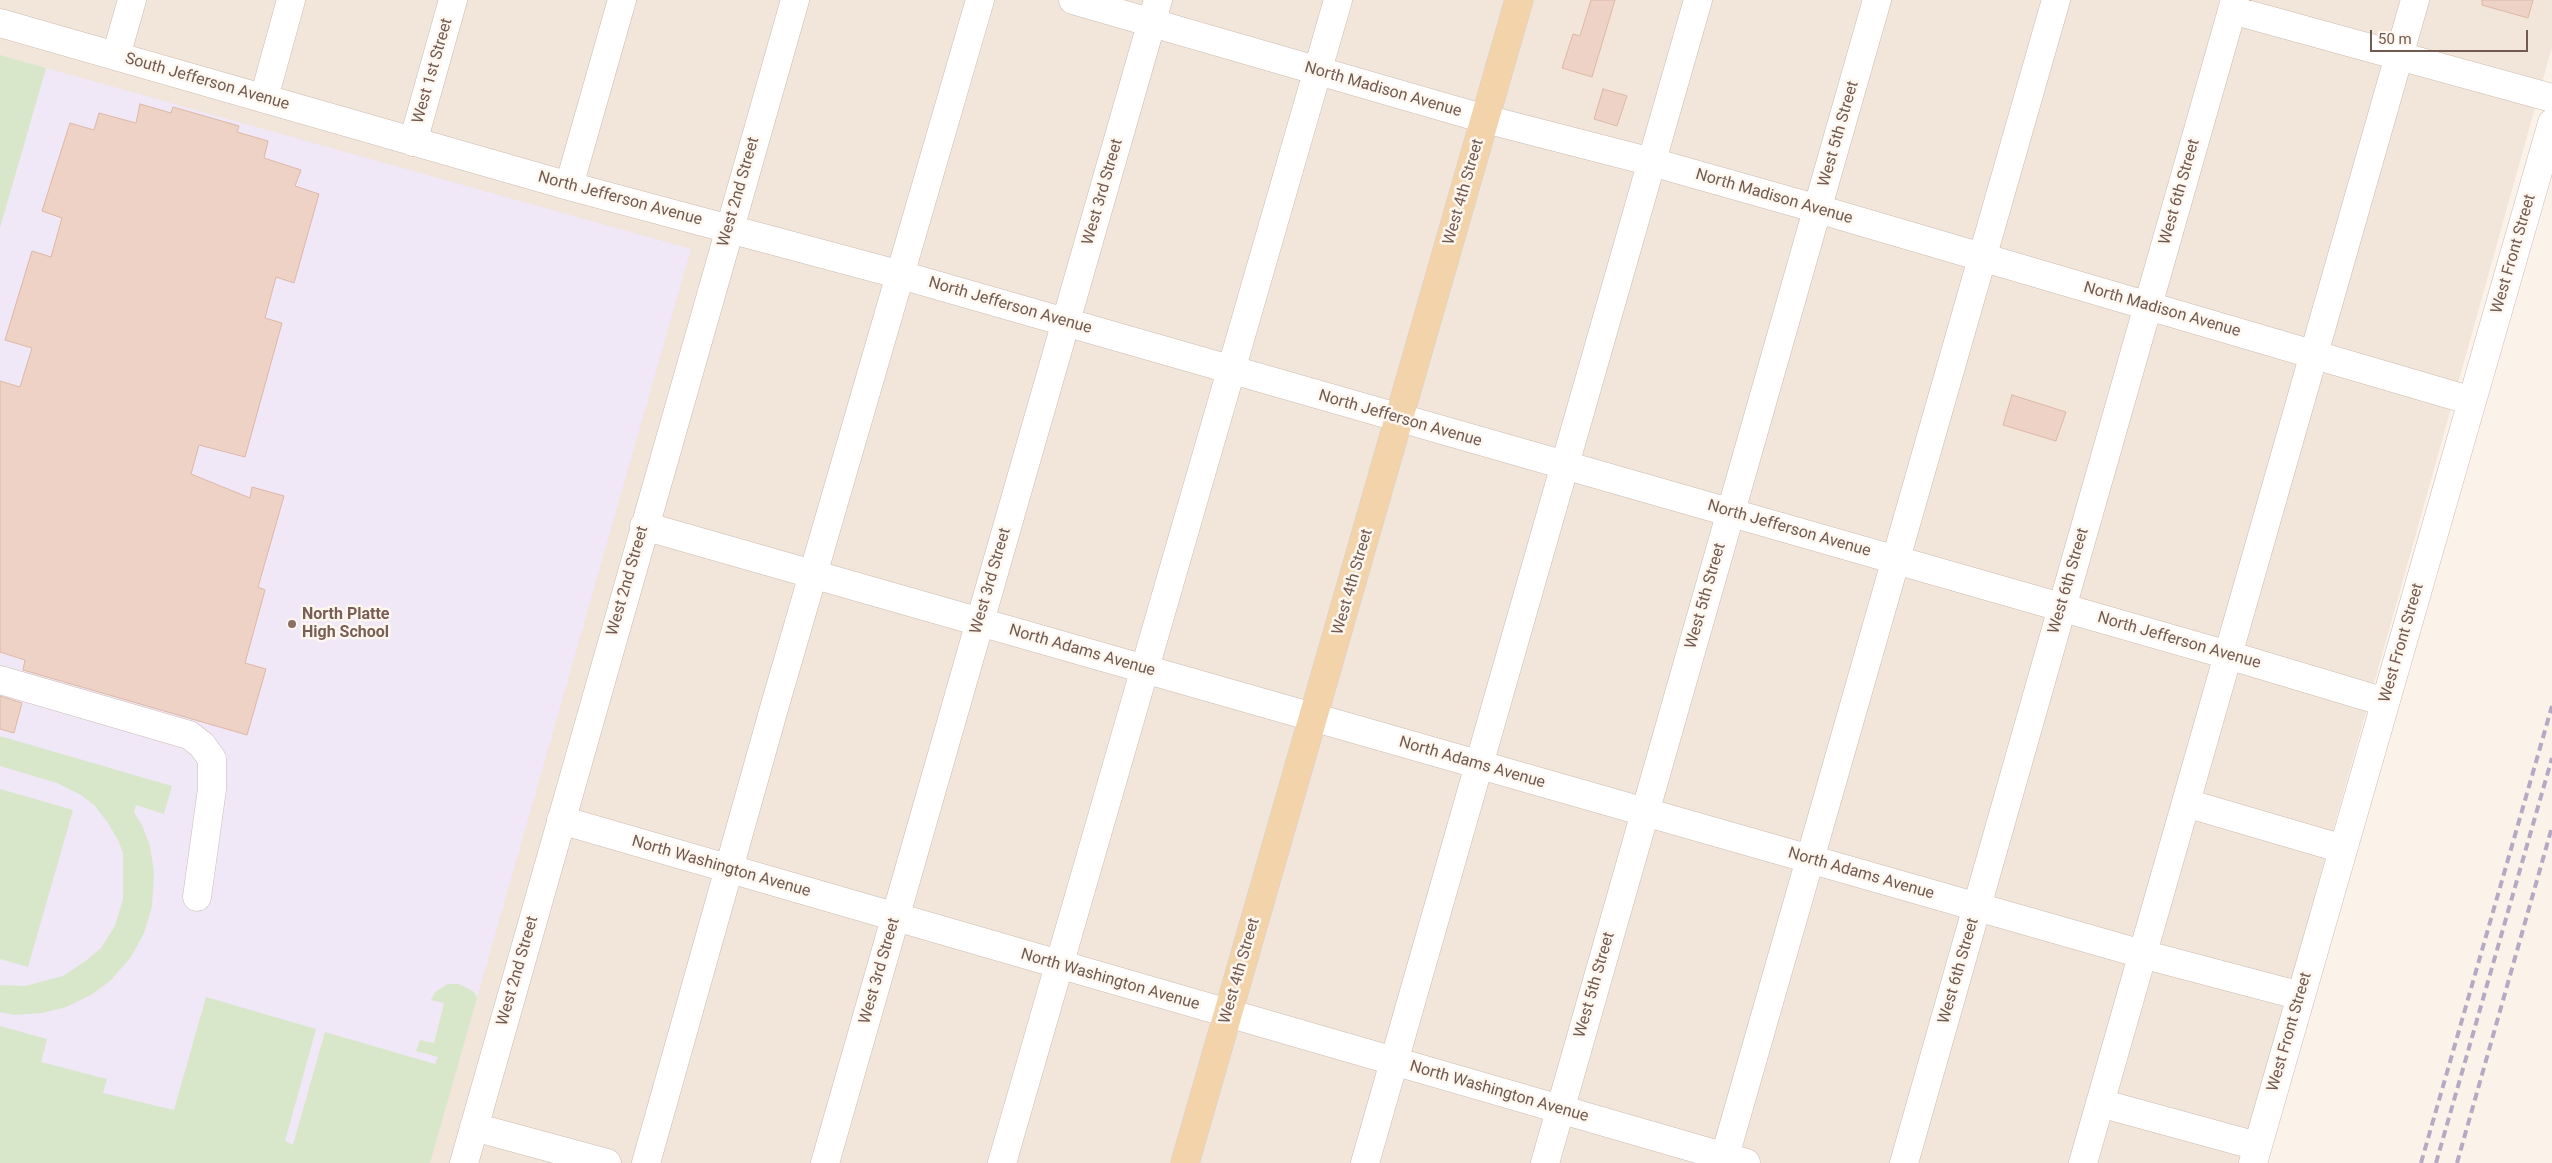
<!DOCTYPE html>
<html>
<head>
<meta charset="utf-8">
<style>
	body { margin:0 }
	#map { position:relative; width:2552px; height:1163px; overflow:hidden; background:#fbf3ea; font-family:Roboto,sans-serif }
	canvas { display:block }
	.scale { position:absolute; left:2370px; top:30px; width:158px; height:22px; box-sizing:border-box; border:2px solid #735a50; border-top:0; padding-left:6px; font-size:15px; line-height:18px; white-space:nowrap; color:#735a50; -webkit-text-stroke:4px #fdf7f0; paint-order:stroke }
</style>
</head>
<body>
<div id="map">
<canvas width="2552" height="1163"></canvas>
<div class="scale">50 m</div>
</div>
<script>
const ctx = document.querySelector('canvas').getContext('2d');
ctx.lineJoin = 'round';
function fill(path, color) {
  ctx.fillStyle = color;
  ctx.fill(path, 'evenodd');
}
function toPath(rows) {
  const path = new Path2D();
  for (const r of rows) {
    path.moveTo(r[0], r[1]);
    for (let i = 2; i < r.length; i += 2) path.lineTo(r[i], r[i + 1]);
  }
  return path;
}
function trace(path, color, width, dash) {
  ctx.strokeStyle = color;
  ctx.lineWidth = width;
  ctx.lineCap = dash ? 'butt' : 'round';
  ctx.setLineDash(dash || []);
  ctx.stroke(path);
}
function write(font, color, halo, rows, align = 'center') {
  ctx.font = font + ' Roboto,sans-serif';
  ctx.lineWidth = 5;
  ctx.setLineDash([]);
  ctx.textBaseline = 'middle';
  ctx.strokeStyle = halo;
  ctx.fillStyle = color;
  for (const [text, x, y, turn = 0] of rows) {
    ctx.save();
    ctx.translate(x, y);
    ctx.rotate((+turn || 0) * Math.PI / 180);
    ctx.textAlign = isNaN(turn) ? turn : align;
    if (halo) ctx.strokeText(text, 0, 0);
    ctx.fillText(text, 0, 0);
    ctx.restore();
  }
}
fill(toPath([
	[0,0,2552,0,2552,47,2240,1163,0,1163]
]), '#f2e5d9');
fill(toPath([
	[0,55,691,249,430,1163,0,1163]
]), '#f0e7f7');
fill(toPath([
	[0,55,46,68,0,228],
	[0,736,172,786,164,814,136,805,134,812,142,825,150,846,154,872,152,906,144,933,131,957,111,980,91,995,66,1007,42,1013,15,1015,0,1012,0,985,25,986,63,976,87,960,101,948,115,926,123,899,123,853,118,840,108,823,94,805,81,795,57,783,0,766],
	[0,789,73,810,28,967,0,959],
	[448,984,458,984,467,988,474,992,477,998,430,1163,0,1163,0,1026,47,1039,41,1062,107,1079,103,1093,174,1110,206,997,316,1029,285,1141,293,1145,325,1032,435,1064,438,1057,416,1051,420,1040,434,1043,444,1003,431,1000,435,992]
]), '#d8e7ca');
const building = toPath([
	[1591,0,1615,0,1592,77,1562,68,1573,34,1580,36,1591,0],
	[2482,0,2533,0,2528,18,2482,5,2482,0],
	[1603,89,1627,96,1617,126,1594,119,1603,89],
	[140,104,171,113,173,107,239,126,237,132,268,141,264,158,301,170,295,186,319,194,294,283,276,277,265,318,282,323,245,457,199,445,191,474,250,498,252,487,284,496,258,587,265,590,245,663,266,669,247,735,23,670,25,660,0,652,0,381,20,387,32,348,5,340,32,251,51,257,62,218,42,211,70,123,94,130,99,113,136,123,140,104],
	[2012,395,2066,412,2056,441,2003,425,2012,395],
	[0,696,22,703,14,733,0,729,0,696]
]);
fill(building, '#edd2c5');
trace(building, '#deb8a7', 1);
const minor = toPath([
	[1073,0,1485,119,1652,162,1818,209,2472,401],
	[2232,10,2552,98],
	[0,23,569,186,901,275,2228,655,2385,702],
	[116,56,132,0],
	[264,98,291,0],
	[413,142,453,0],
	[569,186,622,0],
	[644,526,2142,954,2301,996],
	[0,680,189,735,202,745,212,759,212,789,197,897],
	[2186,803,2343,849],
	[561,820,1746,1163],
	[2100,1103,2257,1146],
	[474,1127,607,1163],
	[464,1163,795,0],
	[646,1163,775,705,980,0],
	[825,1163,1158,0],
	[1002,1163,1338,0],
	[1365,1163,1698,0],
	[1545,1163,1877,0],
	[1723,1163,2056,0],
	[1904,1163,2235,0],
	[2083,1163,2415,0],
	[2253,1163,2552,123]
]);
const major = toPath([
	[1185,1163,1519,0]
]);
trace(minor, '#ccbbb1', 29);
trace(major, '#d8d1ce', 29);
trace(minor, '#fff', 28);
trace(major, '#f2d3aa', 28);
trace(toPath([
	[2421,1163,2552,706],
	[2436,1163,2552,758],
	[2457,1163,2552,827]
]), '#b6a9c4', 4, [8, 5]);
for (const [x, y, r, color] of [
	[292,624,5,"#8d6e63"]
]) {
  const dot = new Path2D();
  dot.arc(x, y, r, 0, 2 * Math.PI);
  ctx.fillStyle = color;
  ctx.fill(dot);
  trace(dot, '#fdf7f0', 2);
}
write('16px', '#735a50', '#fdf7f0', [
	["West 1st Street",433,71,-74],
	["South Jefferson Avenue",207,82,16],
	["North Madison Avenue",1383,90,16],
	["West 5th Street",1839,134,-74],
	["West 2nd Street",739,192,-74],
	["West 3rd Street",1103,192,-74],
	["West 4th Street",1464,192,-74],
	["West 6th Street",2180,192,-74],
	["North Madison Avenue",1774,197,16],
	["North Jefferson Avenue",620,199,15],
	["West Front Street",2514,254,-74],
	["North Jefferson Avenue",1010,306,16],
	["North Madison Avenue",2162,310,16],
	["North Jefferson Avenue",1400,419,16],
	["North Jefferson Avenue",1789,529,16],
	["West 2nd Street",628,581,-74],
	["West 3rd Street",991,581,-74],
	["West 6th Street",2069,581,-74],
	["West 4th Street",1353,582,-74],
	["West 5th Street",1706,596,-74],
	["North Jefferson Avenue",2179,641,16],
	["West Front Street",2402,643,-74],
	["North Adams Avenue",1082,651,16],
	["North Adams Avenue",1472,763,16],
	["North Washington Avenue",721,867,16],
	["North Adams Avenue",1861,874,16],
	["West 2nd Street",518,971,-74],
	["West 3rd Street",880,971,-74],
	["West 4th Street",1240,971,-74],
	["West 6th Street",1959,971,-74],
	["North Washington Avenue",1110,980,16],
	["West 5th Street",1595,985,-74],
	["West Front Street",2290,1032,-74],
	["North Washington Avenue",1499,1092,16]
]);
write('bold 16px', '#785e54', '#fdf7f0', [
	["North Platte",302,615],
	["High School",302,633]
], 'left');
</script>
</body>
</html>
